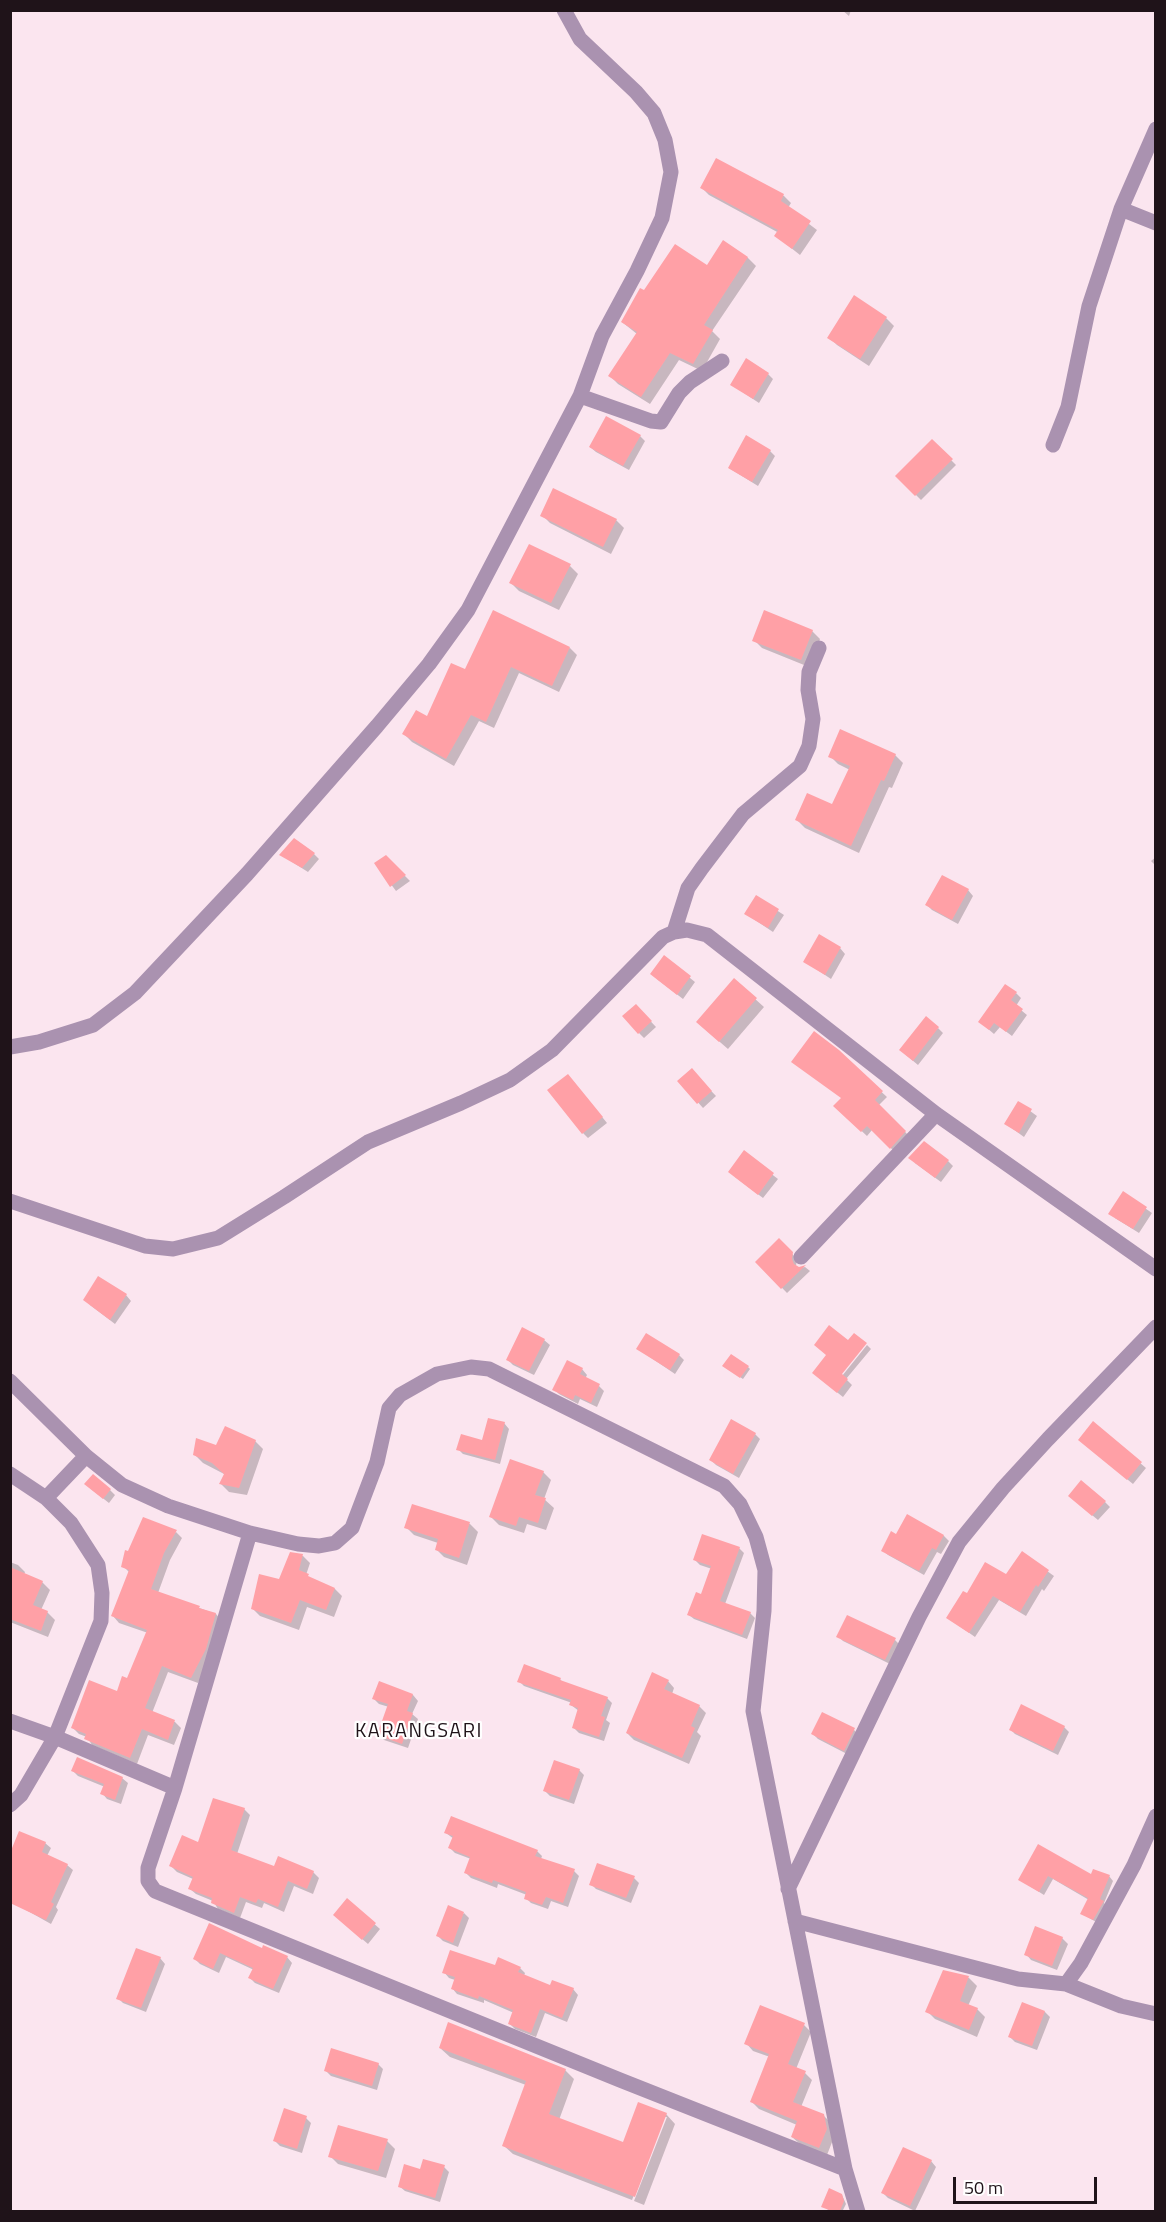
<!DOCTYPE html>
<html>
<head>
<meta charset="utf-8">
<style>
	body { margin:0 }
	#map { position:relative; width:1166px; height:2222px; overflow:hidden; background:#fbe5ef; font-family:"Titillium Web",sans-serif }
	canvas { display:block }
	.frame { position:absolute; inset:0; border:12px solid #1f1319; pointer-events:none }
	.scale { position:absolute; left:953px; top:2177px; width:144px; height:27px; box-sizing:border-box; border:3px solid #1f1319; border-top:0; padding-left:8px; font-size:18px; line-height:21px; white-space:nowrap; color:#1f1319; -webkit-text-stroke:4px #fff; paint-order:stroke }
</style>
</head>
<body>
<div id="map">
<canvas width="1166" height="2222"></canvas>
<div class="frame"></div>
<div class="scale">50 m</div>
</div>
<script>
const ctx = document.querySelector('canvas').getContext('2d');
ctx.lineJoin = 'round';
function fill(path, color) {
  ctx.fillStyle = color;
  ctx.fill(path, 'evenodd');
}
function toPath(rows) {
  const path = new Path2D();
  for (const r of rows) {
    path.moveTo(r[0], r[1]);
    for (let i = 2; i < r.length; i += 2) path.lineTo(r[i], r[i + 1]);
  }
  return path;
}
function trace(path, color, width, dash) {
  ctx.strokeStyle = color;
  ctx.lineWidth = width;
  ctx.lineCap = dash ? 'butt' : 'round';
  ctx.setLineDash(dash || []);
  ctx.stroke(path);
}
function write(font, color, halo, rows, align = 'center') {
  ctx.font = font + ' "Titillium Web",sans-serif';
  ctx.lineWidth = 4.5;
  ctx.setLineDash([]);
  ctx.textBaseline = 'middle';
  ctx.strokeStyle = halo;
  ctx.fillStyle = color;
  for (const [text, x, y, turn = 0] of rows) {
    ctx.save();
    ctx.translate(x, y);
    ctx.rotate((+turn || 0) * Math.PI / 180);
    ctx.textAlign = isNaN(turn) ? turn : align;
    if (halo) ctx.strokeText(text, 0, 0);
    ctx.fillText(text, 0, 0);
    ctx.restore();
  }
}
fill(toPath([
	[842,10,851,10,849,16],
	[717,160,784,196,791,203,788,208,817,230,800,255,776,236,779,233,709,195,702,188],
	[724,242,748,258,756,266,712,331,720,339,702,371,679,360,650,404,618,384,610,376,637,334,622,322,645,292,707,267],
	[854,297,886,318,894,326,869,366,837,345,829,337],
	[768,374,773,379,759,403,732,385],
	[640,436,645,441,629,470,596,452,590,447],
	[932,441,956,465,921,500,897,476],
	[770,451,775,456,758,486,729,468],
	[542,515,616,520,624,528,611,554,550,523],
	[570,566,578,574,559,610,519,591,511,583],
	[812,631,820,639,809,667,762,648,754,640],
	[570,648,577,655,559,692,519,673,494,728,479,721,454,766,412,742,404,734,428,718,466,671],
	[895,755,903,763,892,788,889,787,859,853,805,828,797,820,833,806,850,770,838,764,830,756],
	[314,854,319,859,308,872,281,855],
	[386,857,410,881,396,891,376,864],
	[1156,857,1156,866,1151,861],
	[968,890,973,896,958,924,932,910,927,905],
	[756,897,784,915,773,932,746,914],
	[840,948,845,954,831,979,804,961],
	[664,957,695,982,683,999,657,979],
	[734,980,764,1007,728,1049,706,1030],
	[1016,993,1021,998,1016,1006,1027,1015,1012,1036,1000,1027,994,1034,980,1022],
	[641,1011,656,1027,644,1038,639,1033],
	[938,1028,943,1033,918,1065,906,1055],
	[838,1052,887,1097,879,1105,910,1137,895,1152,872,1130,867,1136,835,1106,842,1099],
	[691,1070,716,1096,703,1108,679,1081],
	[573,1081,607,1123,588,1138,583,1133],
	[1019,1103,1037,1116,1024,1137,1006,1124],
	[744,1153,778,1179,763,1198,735,1177],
	[948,1161,953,1166,941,1182,915,1163],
	[1123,1193,1152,1213,1139,1233,1115,1218],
	[779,1240,797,1259,796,1266,799,1268,805,1267,810,1271,787,1293,757,1262],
	[126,1295,131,1301,115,1324,90,1305],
	[830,1327,836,1379,838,1381,867,1345,871,1349,846,1379,852,1385,843,1397,819,1378,828,1355],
	[544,1340,550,1345,534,1375,513,1365,508,1360],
	[638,1349,679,1355,684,1360,675,1374],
	[748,1367,750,1369,743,1379,726,1368],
	[582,1369,587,1375,585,1379,599,1386,604,1391,597,1407,580,1399,578,1404,559,1394,554,1389],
	[732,1421,755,1434,760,1439,739,1478,716,1465,711,1460],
	[504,1423,509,1429,500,1464,463,1454,458,1449,483,1442],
	[1093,1423,1146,1468,1133,1484,1085,1445],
	[255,1441,263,1449,247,1495,229,1492,221,1484,226,1475,203,1463,195,1455,217,1447],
	[543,1472,551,1480,544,1499,554,1508,546,1530,527,1524,524,1533,499,1525,491,1517],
	[91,1489,110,1490,115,1495,109,1503],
	[1075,1501,1105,1502,1110,1507,1098,1520],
	[413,1505,470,1524,478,1532,467,1565,444,1557,436,1549,438,1543,414,1535,406,1527],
	[907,1516,944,1536,949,1541,941,1554,937,1552,924,1575,888,1555,883,1550,896,1536],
	[176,1532,182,1538,170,1560,158,1593,216,1614,222,1621,212,1656,198,1683,168,1672,152,1713,175,1722,181,1728,174,1745,148,1735,137,1764,92,1745,87,1737,79,1734,72,1727,118,1693,128,1680,148,1633,119,1623,113,1616,130,1573,123,1566],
	[739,1548,744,1553,725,1604,750,1613,755,1618,747,1639,694,1619,689,1615,702,1596,712,1569,700,1565,695,1560],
	[1022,1553,1054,1576,1044,1591,1042,1589,1026,1616,999,1600,975,1637,948,1618,967,1595,1006,1576],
	[291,1554,303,1556,310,1563,306,1575,312,1580,335,1589,342,1596,334,1617,307,1607,299,1630,260,1616,253,1609,279,1581],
	[10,1562,18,1565,25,1572,24,1575,42,1582,50,1590,41,1610,47,1612,55,1620,48,1637,10,1622],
	[838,1636,895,1640,900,1645,890,1664,843,1641],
	[560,1679,563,1683,607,1698,612,1703,606,1720,610,1723,604,1741,579,1733,573,1727,579,1711,571,1705,572,1703,524,1686,519,1681],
	[668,1681,674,1688,672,1694,699,1706,706,1713,697,1732,701,1736,689,1764,634,1740,627,1733],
	[380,1683,413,1695,418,1701,412,1714,418,1719,408,1748,384,1740,379,1735,389,1707,379,1704,374,1699],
	[1064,1727,1069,1732,1058,1755,1015,1734,1010,1729],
	[854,1730,859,1735,849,1755,818,1739,813,1734],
	[579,1770,584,1775,574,1804,550,1796,545,1791],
	[73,1771,122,1778,128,1783,121,1804,107,1799,102,1793,105,1787,78,1776],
	[244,1809,250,1815,237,1854,275,1867,313,1872,319,1878,313,1894,294,1886,284,1912,264,1903,262,1908,246,1902,240,1918,218,1909,213,1901,196,1894,190,1889,193,1879,177,1872,171,1866],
	[446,1833,537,1851,542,1856,541,1859,574,1871,579,1876,568,1907,551,1901,548,1909,531,1903,526,1898,527,1895,498,1884,497,1888,471,1878,466,1873,471,1859,455,1853,450,1848,454,1839],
	[45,1843,51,1848,47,1856,67,1865,73,1870,56,1907,58,1910,51,1924,10,1901],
	[1038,1846,1092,1876,1109,1876,1113,1881,1104,1903,1107,1906,1098,1923,1082,1914,1089,1900,1053,1879,1044,1895,1020,1880],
	[634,1878,639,1883,631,1903,596,1889,591,1884],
	[347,1900,380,1929,368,1944,340,1920],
	[464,1913,469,1918,458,1947,443,1941,438,1936],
	[209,1925,262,1950,287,1957,292,1963,279,1993,255,1983,250,1978,254,1970,226,1957,219,1973,200,1964,195,1959],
	[1062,1938,1068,1944,1057,1970,1031,1960,1026,1954],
	[160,1958,165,1964,146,2012,123,2003,118,1998],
	[496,1967,520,1968,525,1973,524,1976,551,1987,573,1989,578,1995,567,2022,545,2013,536,2037,515,2029,510,2024,514,2013,484,2000,484,2003,457,1994,452,1988,455,1980,449,1978,444,1972],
	[944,1971,969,1978,977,1986,968,2006,977,2009,985,2017,977,2037,935,2019,927,2011],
	[1023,2004,1045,2012,1050,2017,1037,2050,1015,2042,1010,2037],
	[804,2025,811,2032,796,2069,805,2073,812,2080,801,2107,823,2115,831,2123,834,2137,827,2155,800,2144,792,2137,797,2125,759,2109,752,2102,770,2057,753,2051,746,2043],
	[440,2048,565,2070,574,2079,559,2120,623,2144,666,2114,675,2124,644,2205,634,2201,667,2117,664,2117,632,2200,513,2154,503,2145,526,2085,450,2057],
	[378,2064,383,2069,377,2090,331,2076,326,2071],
	[306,2118,311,2123,302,2153,280,2146,275,2141],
	[387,2141,395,2149,386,2178,338,2164,330,2156],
	[931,2161,936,2167,915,2211,888,2198,883,2193],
	[444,2167,449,2172,440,2202,405,2191,399,2186,421,2171],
	[842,2195,846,2204,842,2212,832,2212,822,2206]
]), '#0003');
fill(toPath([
	[716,158,784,194,781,201,811,221,792,249,774,236,778,230,700,188],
	[723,240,748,257,704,325,713,330,693,364,670,353,641,397,608,376,637,332,621,322,640,288,644,290,675,244,707,265],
	[854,295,887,317,860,359,827,338],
	[746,358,769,373,753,399,730,385],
	[606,416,641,435,623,466,589,447],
	[746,435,771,450,752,482,728,468],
	[932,439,953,459,915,496,895,476],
	[553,488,617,519,603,547,540,516],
	[529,544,571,564,551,603,509,583],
	[493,610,570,647,552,686,511,667,486,722,471,715,446,759,402,734,416,710,427,716,451,663,465,669],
	[764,610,813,630,801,660,752,641],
	[840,729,896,754,884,781,881,780,851,846,795,820,807,793,832,804,850,766,828,757],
	[294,838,315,853,302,868,279,855],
	[386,855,406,875,390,887,374,863],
	[942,875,969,889,952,920,925,905],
	[756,895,779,909,768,928,744,914],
	[819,934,841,947,825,975,803,962],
	[664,955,691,976,677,995,650,974],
	[734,978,757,998,719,1042,696,1022],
	[1005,984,1017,992,1011,1000,1023,1009,1006,1032,994,1023,989,1030,978,1022],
	[636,1004,652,1021,638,1034,622,1016],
	[926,1016,939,1027,913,1061,899,1050],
	[814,1031,839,1050,883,1091,875,1100,906,1131,890,1149,867,1126,861,1132,833,1106,841,1098,791,1062],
	[692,1068,712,1091,697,1104,677,1081],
	[568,1074,603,1117,582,1134,547,1090],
	[1018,1101,1032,1109,1019,1133,1004,1124],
	[924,1141,949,1160,935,1178,908,1158],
	[744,1150,774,1173,758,1195,728,1172],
	[1123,1191,1147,1207,1133,1229,1108,1214],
	[779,1238,793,1252,792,1259,794,1264,799,1267,806,1265,781,1289,755,1262],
	[98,1276,127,1294,110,1320,83,1300],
	[829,1325,848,1340,854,1333,867,1343,842,1374,848,1379,837,1393,812,1373,826,1355,814,1345],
	[522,1327,545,1339,529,1371,506,1360],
	[646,1333,680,1354,670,1370,636,1349],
	[731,1354,749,1366,740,1378,722,1366],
	[567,1360,583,1368,580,1374,600,1384,591,1403,575,1395,573,1400,552,1390],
	[488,1418,505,1422,495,1460,456,1450,461,1434,482,1440],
	[731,1419,756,1433,733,1474,709,1460],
	[1093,1421,1142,1462,1127,1480,1078,1440],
	[225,1426,256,1440,239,1488,219,1484,224,1474,212,1463,193,1455,196,1438,216,1445],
	[510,1459,544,1471,535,1495,546,1498,538,1523,519,1517,516,1526,489,1517],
	[93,1474,111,1489,103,1499,84,1484],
	[1081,1480,1106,1501,1092,1516,1068,1496],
	[412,1504,470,1522,459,1558,435,1550,438,1539,404,1528],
	[907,1514,944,1535,936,1550,932,1548,919,1571,881,1551,891,1531,896,1534],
	[143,1517,177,1530,164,1553,151,1589,200,1606,199,1608,216,1613,206,1649,191,1678,162,1666,145,1708,175,1720,168,1740,142,1729,130,1758,84,1739,86,1734,71,1728,89,1680,117,1691,122,1676,127,1678,147,1630,111,1616,129,1570,121,1567,125,1550,128,1551],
	[702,1534,740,1547,720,1601,751,1612,742,1635,687,1615,696,1592,701,1594,711,1566,693,1560],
	[1022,1551,1049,1570,1038,1587,1036,1585,1020,1612,993,1596,969,1633,946,1618,963,1591,967,1593,985,1562,1006,1574],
	[290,1552,303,1554,299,1570,309,1574,308,1576,335,1588,326,1610,300,1600,291,1623,251,1609,259,1574,279,1579],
	[10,1567,43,1581,33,1605,48,1611,41,1631,10,1619],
	[847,1615,896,1638,885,1660,836,1637],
	[524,1664,561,1678,560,1680,608,1697,601,1716,605,1717,599,1737,572,1728,578,1708,569,1705,571,1700,517,1682],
	[652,1672,669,1680,664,1689,700,1705,691,1726,695,1728,682,1758,626,1733],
	[379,1681,413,1694,407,1711,413,1713,402,1744,377,1735,388,1704,372,1699],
	[1021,1704,1065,1726,1053,1751,1009,1730],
	[822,1712,855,1728,844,1751,811,1734],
	[77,1757,123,1777,115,1800,100,1794,104,1784,71,1771],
	[554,1760,580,1769,569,1800,543,1791],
	[213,1798,245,1808,231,1850,274,1866,278,1856,314,1871,307,1889,288,1881,278,1907,258,1899,256,1903,240,1897,234,1913,211,1903,212,1898,188,1889,193,1877,169,1866,182,1835,198,1842],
	[451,1816,538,1850,535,1856,575,1869,563,1903,546,1897,542,1905,524,1899,526,1892,493,1880,492,1883,464,1873,470,1857,448,1848,453,1836,444,1833],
	[19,1831,46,1842,42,1852,68,1864,51,1902,54,1904,46,1920,10,1903,10,1853],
	[1038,1844,1091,1874,1093,1869,1110,1875,1100,1899,1104,1901,1093,1920,1080,1914,1088,1898,1048,1876,1039,1892,1018,1880],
	[597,1863,635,1876,626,1898,589,1885],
	[347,1898,376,1923,362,1940,333,1915],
	[448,1905,464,1912,453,1943,436,1936],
	[209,1923,262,1948,263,1945,288,1956,273,1989,248,1978,253,1968,220,1953,213,1969,193,1959],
	[1035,1926,1063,1937,1052,1966,1024,1955],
	[136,1948,161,1957,141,2008,116,1999],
	[450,1950,495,1965,498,1957,521,1967,518,1972,550,1985,552,1980,574,1988,562,2018,540,2009,531,2033,508,2024,513,2010,479,1996,478,1999,451,1989,455,1977,442,1973],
	[943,1970,969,1976,960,2001,978,2008,969,2030,925,2012],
	[1022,2002,1045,2011,1032,2046,1008,2037],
	[760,2005,805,2023,788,2064,806,2071,793,2102,824,2114,827,2129,819,2148,791,2137,797,2121,750,2102,769,2054,744,2044],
	[448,2022,566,2069,549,2114,623,2142,638,2102,667,2113,635,2197,502,2146,526,2081,439,2048],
	[331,2048,379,2063,372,2086,324,2071],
	[284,2108,307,2116,297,2149,273,2141],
	[338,2125,388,2139,378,2171,328,2157],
	[903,2147,932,2160,910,2206,881,2193],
	[423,2159,445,2165,435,2198,398,2187,404,2164,420,2169],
	[829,2188,842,2194,844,2201,840,2211,832,2211,821,2207]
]), '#ffa0a6');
trace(toPath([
	[1121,209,1156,223],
	[580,396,651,421,661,422,679,393,690,382,722,361],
	[1053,445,1068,407,1089,306,1121,209,1156,129],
	[674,932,688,888,702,868,743,814,800,766,809,746,813,719,808,690,809,672,819,648],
	[10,1047,39,1042,93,1025,135,993,247,874,377,726,429,664,468,610,580,396,602,336,637,271,662,218,671,172,665,140,654,113,636,92,580,39,564,10],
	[10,1201,145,1246,173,1249,218,1238,284,1197,368,1142,461,1103,510,1080,552,1050,663,937,674,932,687,930,707,935,936,1114,1156,1269],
	[801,1257,936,1114],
	[10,1381,86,1456,122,1485,168,1506,250,1533,298,1544,319,1546,335,1543,352,1528,377,1462,389,1408,400,1395,437,1374,471,1367,489,1369,724,1486,740,1504,756,1537,765,1570,764,1611,753,1711,845,2169,858,2212],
	[10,1474,46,1498,71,1523,98,1565,102,1593,101,1621,55,1737,21,1795,10,1805],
	[46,1498,86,1456],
	[250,1533,175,1788,148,1868,148,1881,155,1891,620,2080,845,2169],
	[10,1721,55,1737,175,1788],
	[788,1889,919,1617,959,1542,1003,1488,1048,1439,1156,1327],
	[795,1921,1018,1979,1066,1984,1081,1963,1134,1865,1156,1816],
	[1066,1984,1121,2006,1156,2014]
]), '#aa92b0', 15);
ctx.letterSpacing = '1.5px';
write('20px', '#1f1319', '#fff', [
	["KARANGSARI",419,1732]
]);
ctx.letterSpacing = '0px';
</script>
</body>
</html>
